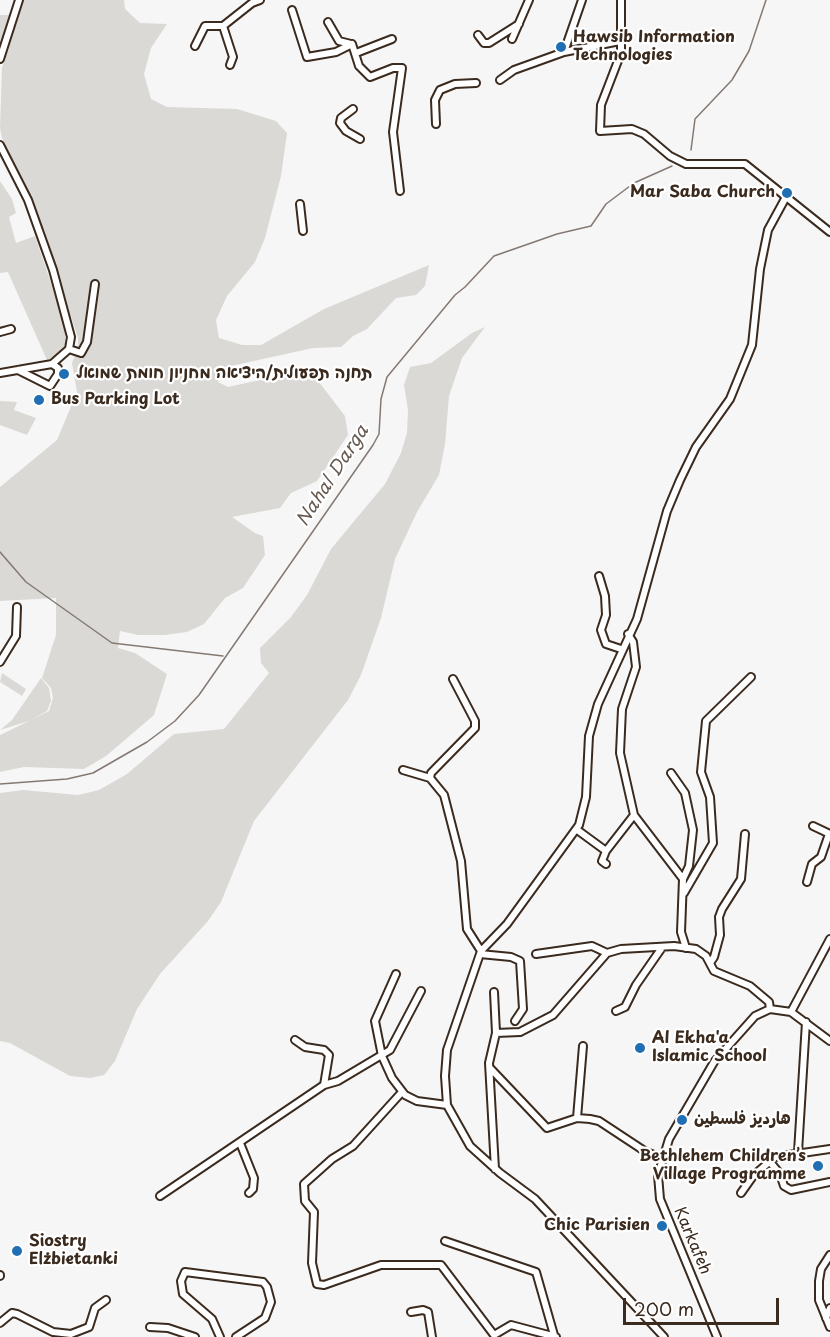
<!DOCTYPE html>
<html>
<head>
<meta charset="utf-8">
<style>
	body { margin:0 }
	#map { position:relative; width:830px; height:1337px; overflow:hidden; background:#f7f6f6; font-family:"Playpen Sans",sans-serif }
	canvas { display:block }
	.scale { position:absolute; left:623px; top:1298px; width:156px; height:27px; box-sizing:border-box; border:3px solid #3b2a1e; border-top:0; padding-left:8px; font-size:18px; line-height:21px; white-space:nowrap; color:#3b2a1e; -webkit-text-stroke:4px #fff; paint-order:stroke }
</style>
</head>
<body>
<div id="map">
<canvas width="830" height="1337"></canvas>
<div class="scale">200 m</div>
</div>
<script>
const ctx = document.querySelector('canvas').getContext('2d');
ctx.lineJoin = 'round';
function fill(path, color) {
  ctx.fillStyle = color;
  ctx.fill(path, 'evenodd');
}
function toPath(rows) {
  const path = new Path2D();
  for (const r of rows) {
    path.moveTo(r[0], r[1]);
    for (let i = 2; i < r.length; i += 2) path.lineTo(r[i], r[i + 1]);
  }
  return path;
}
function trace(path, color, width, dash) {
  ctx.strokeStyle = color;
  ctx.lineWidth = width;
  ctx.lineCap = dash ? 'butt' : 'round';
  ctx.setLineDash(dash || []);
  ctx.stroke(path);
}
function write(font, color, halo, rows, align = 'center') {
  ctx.font = font + ' "Playpen Sans","Playpen Sans Arabic","Playpen Sans Hebrew",sans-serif';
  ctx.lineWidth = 4.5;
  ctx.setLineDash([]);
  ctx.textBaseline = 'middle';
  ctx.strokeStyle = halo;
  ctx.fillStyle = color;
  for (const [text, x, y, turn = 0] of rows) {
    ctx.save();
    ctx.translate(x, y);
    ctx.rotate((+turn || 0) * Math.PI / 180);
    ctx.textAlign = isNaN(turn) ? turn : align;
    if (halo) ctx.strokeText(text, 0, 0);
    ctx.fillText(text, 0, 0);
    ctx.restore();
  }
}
fill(toPath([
	[23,0,124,0,125,9,140,23,167,24,151,48,144,74,151,99,167,107,237,109,276,121,287,133,281,176,265,238,255,262,227,296,216,320,219,338,242,345,261,345,324,309,429,265,425,286,416,295,396,298,367,329,353,336,341,347,313,348,222,368,218,382,228,387,309,369,345,416,348,435,317,481,291,493,280,508,232,517,255,533,263,536,265,555,243,588,225,598,204,624,187,632,165,635,138,635,120,631,118,648,135,653,167,674,154,715,106,756,84,769,24,767,0,772,0,735,29,721,0,730,12,720,41,678,49,688,51,701,47,711,31,720,49,711,53,698,51,688,42,678,56,635,56,598,0,601,0,487,57,440,77,392,72,363,78,348,78,338,34,204,2,138,0,128,2,68],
	[0,15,9,15,0,49],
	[0,181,12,199,16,213,9,217,16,243,35,236,65,324,65,345,58,355,47,360,8,272,0,273],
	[485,327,462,358,449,396,445,444,439,475,417,512,395,559,381,618,361,675,348,700,254,821,221,902,208,921,160,974,137,1009,115,1061,104,1075,90,1078,70,1076,10,1043,0,1041,0,793,23,790,78,795,99,790,127,774,174,734,224,729,269,673,261,663,260,648,291,617,307,595,331,549,385,484,401,453,407,433,408,410,404,385,410,367,431,363,472,333],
	[0,401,17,402,14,410,36,418,27,435,0,425],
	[2,673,26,689,22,696,0,682]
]), '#dbd9d6');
trace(toPath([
	[691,150,695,119,732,80,749,51,766,0],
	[0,552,26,582,112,643,223,656],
	[0,784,67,779,93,773,147,742,175,721,199,695,373,445,379,434,381,399,387,377,455,295,465,287,494,256,557,234,591,226,606,204,634,183,672,166]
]), '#847972', 1.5);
const minor = toPath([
	[582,0,564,52,620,41],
	[621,0,621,53,601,105,600,131,632,129,644,134,670,156,686,164,745,164,830,232],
	[292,10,307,57,336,52,352,44],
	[328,22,339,41,351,44],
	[223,26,233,57,230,65],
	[478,35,484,43,489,43,519,24],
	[512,39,529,0],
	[352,44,359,66,370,77,393,68,402,68,393,132,400,191],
	[195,46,205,26,223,26,252,3,260,0],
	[356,53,392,39],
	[0,59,19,0],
	[500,80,514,70,564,52],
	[353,109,341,118,340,123,346,131,360,139],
	[436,124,435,100,440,90,455,84,476,83],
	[0,145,28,200,53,270,71,337,69,349,52,364,0,373],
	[300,204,303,231],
	[0,332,11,329],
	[69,349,81,353,87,342,95,284],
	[18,370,50,386,58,374,58,368,52,364],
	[599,576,605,596,606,615,601,630,606,644,621,649],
	[628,634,633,642,636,667,622,709,620,753,634,815,683,879,681,932,686,948],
	[0,662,16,636,17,607],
	[403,770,430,778,444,795,461,861,467,929,481,951],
	[671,773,685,793,693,830,689,866,683,879],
	[430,778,431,773,475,728,475,721,453,679],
	[813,826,830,834],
	[576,829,606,851],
	[606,864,602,861,606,851,634,815],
	[807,882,812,864,821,857,829,834],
	[684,893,713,843,710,797,701,772,706,721,751,677],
	[480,954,511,957,520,961,523,1009,515,1021],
	[536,954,592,946,607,953],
	[710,963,714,957,720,935,719,917,722,909,741,879,745,834],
	[396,974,375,1021,382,1056,392,1078,405,1095,417,1101,447,1105],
	[494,992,496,1033,489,1063,495,1169],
	[616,1011,625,1007,636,985,661,949],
	[791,1012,830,939],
	[496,1033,520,1032,553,1015,607,953,621,949,674,946,696,949,706,956,714,971,750,986,769,1002,770,1009],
	[295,1040,305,1047,324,1050,329,1055,324,1085,338,1081,390,1050,421,991],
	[490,1068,547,1128,577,1118,590,1119,599,1121,646,1152,662,1158],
	[402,1092,353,1146,332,1159,304,1184,305,1201,314,1212,312,1263,317,1284,324,1285,381,1265,441,1265,494,1335,511,1325,556,1337],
	[577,1118,583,1046],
	[240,1143,254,1178,253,1189,249,1193],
	[798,1152,806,1022],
	[770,1162,780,1174,784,1186,791,1190,830,1182],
	[741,1193,753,1176,775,1157,830,1149],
	[160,1196,324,1085],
	[445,1241,536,1272,554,1335],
	[830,1255,821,1269,819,1281,819,1300,830,1327],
	[0,1276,0,1275],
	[411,1312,423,1310,428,1312,432,1337],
	[826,1318,830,1308],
	[0,1323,12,1313,17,1314,53,1332,71,1334,89,1327,95,1308,106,1300],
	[150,1327,168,1328,195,1337],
	[220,1337,212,1319,183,1294,181,1281,185,1272,263,1282,267,1287,271,1302,265,1318,236,1337],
	[664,1337,535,1199,500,1173,470,1146,447,1105,445,1076,447,1050,481,951,507,924,579,825,586,797,589,736,598,704,637,619,667,511,680,480,696,447,730,399,752,345,760,269,768,230,786,197],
	[717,1337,660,1199,658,1175,669,1139,714,1062,755,1016,770,1009,791,1012,830,1041]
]);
trace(minor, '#3b2a1e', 10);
trace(minor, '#fff', 6);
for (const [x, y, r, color] of [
	[561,47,6,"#1f6fb2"],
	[787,193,6,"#1f6fb2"],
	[64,374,6,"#1f6fb2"],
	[39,400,6,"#1f6fb2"],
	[640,1048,6,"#1f6fb2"],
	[682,1120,6,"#1f6fb2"],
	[818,1166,6,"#1f6fb2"],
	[662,1226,6,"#1f6fb2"],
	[17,1251,6,"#1f6fb2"]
]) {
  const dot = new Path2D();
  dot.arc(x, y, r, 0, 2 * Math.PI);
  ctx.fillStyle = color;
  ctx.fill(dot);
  trace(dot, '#fff', 2);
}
write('bold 16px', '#3b2a1e', '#fff', [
	["Hawsib Information",573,38],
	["Technologies",573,56],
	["Mar Saba Church",775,193,"right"],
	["תחנה תפעולית/היציאה מחניון חומת שמואל",76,374],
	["Bus Parking Lot",51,400],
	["Al Ekha'a",652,1039],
	["Islamic School",652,1057],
	["هارديز فلسطين",694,1120],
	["Bethlehem Children’s",806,1157,"right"],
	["Village Programme",806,1175,"right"],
	["Chic Parisien",650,1226,"right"],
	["Siostry",29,1242],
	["Elżbietanki",29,1260]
], 'left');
write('16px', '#3b2a1e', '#fff', [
	["Karkafeh",692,1241,67]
]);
write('italic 18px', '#65584f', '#fff', [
	["Nahal Darga",333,476,-57]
]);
</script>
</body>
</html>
